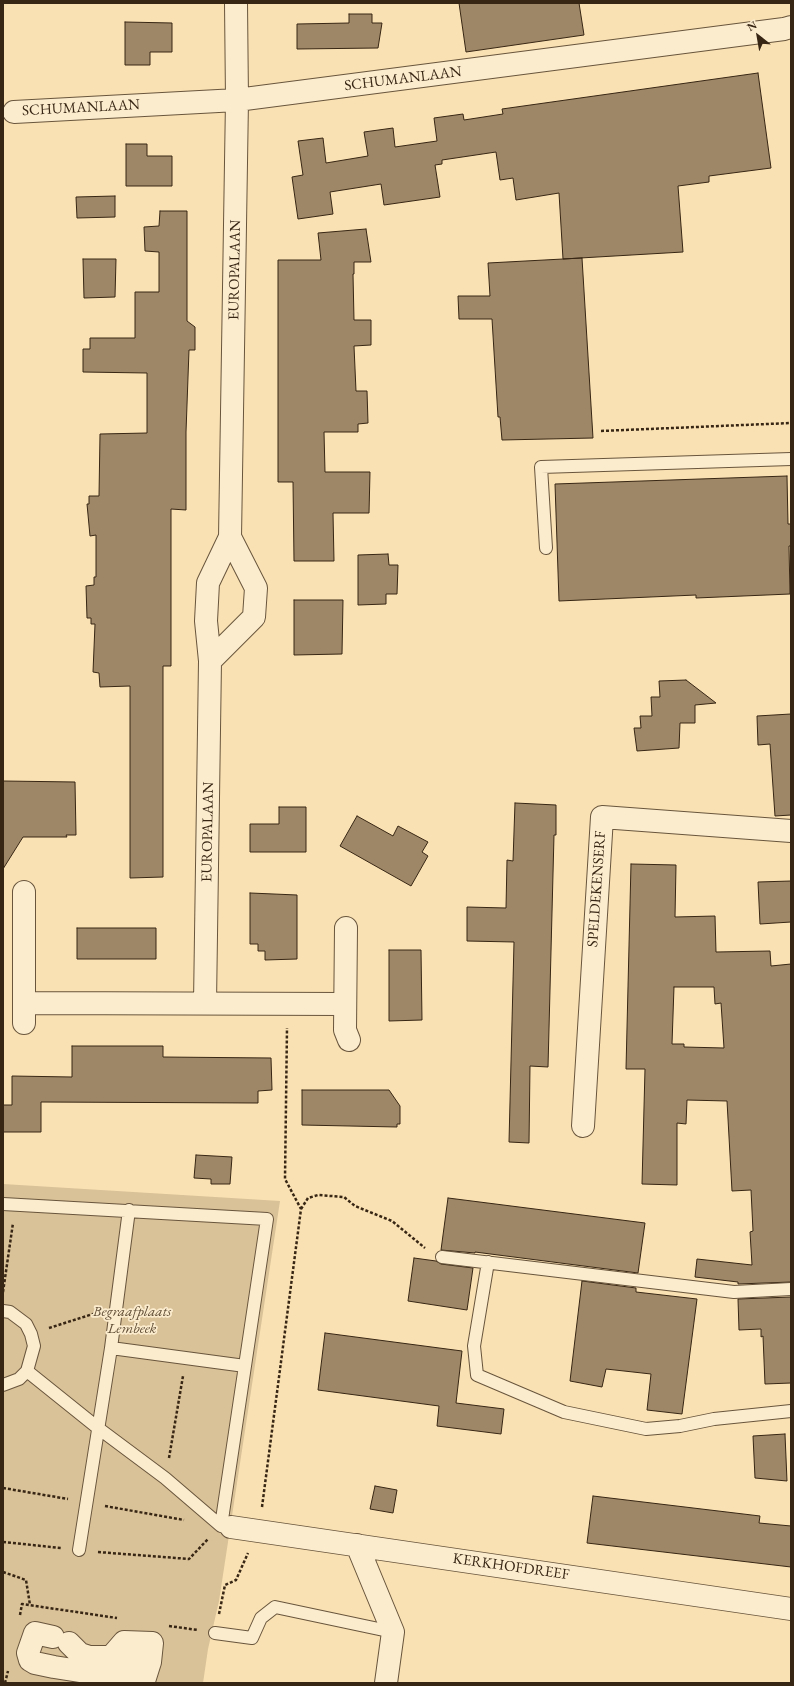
<!DOCTYPE html>
<html>
<head>
<meta charset="utf-8">
<style>
	body { margin:0 }
	#map { position:relative; width:794px; height:1686px; overflow:hidden; background:#fae1b3; font-family:"EB Garamond",serif }
	canvas { display:block }
	.frame { position:absolute; inset:0; border:4px solid #382614; pointer-events:none }
	.north { position:absolute; left:738px; top:16px; width:40px; height:40px; -webkit-text-stroke:3px #fcecce; paint-order:stroke; rotate:329deg; font-size:11px; font-weight:700; line-height:16px; text-align:center; color:#382614 }
	.north::after { content:''; display:block; margin:auto; width:14px; height:18px; background:#382614; clip-path:polygon(50% 0,100% 100%,50% 72%,0 100%) }
</style>
</head>
<body>
<div id="map">
<canvas width="794" height="1686"></canvas>
<div class="frame"></div>
<div class="north">N</div>
</div>
<script>
const ctx = document.querySelector('canvas').getContext('2d');
ctx.lineJoin = 'round';
function fill(path, color) {
  ctx.fillStyle = color;
  ctx.fill(path, 'evenodd');
}
function toPath(rows) {
  const path = new Path2D();
  for (const r of rows) {
    path.moveTo(r[0], r[1]);
    for (let i = 2; i < r.length; i += 2) path.lineTo(r[i], r[i + 1]);
  }
  return path;
}
function trace(path, color, width, dash) {
  ctx.strokeStyle = color;
  ctx.lineWidth = width;
  ctx.lineCap = dash ? 'butt' : 'round';
  ctx.setLineDash(dash || []);
  ctx.stroke(path);
}
function write(font, color, halo, rows, align = 'center') {
  ctx.font = font + ' "EB Garamond",serif';
  ctx.lineWidth = 3.5;
  ctx.setLineDash([]);
  ctx.textBaseline = 'middle';
  ctx.strokeStyle = halo;
  ctx.fillStyle = color;
  for (const [text, x, y, turn = 0] of rows) {
    ctx.save();
    ctx.translate(x, y);
    ctx.rotate((+turn || 0) * Math.PI / 180);
    ctx.textAlign = isNaN(turn) ? turn : align;
    if (halo) ctx.strokeText(text, 0, 0);
    ctx.fillText(text, 0, 0);
    ctx.restore();
  }
}
fill(toPath([
	[3,1184,280,1201,219,1601,208,1649,203,1683,3,1683]
]), '#d9c198');
const building = toPath([
	[459,3,579,3,584,35,466,52,459,3],
	[349,14,372,14,372,23,382,23,378,48,297,49,297,24,349,23,349,14],
	[125,22,172,23,172,52,150,52,150,65,125,65,125,22],
	[758,73,771,168,709,176,709,182,678,186,683,252,563,259,559,193,516,200,513,178,500,180,496,152,442,160,442,164,435,165,440,197,384,205,381,184,330,192,333,214,298,219,292,177,303,175,298,141,323,138,326,163,368,156,364,132,393,128,395,147,437,141,434,118,463,114,464,120,503,114,502,109,758,73],
	[126,144,147,144,147,156,172,156,172,186,126,186,126,144],
	[115,196,115,217,77,218,76,197,115,196],
	[160,211,187,211,187,321,195,327,195,350,189,350,186,432,186,510,171,509,171,666,163,666,163,877,130,878,130,686,100,687,99,673,93,672,95,624,91,624,91,618,87,618,86,586,94,585,94,577,96,577,96,535,90,536,87,504,89,504,89,496,99,496,100,434,147,433,147,373,83,372,83,349,90,349,90,338,135,338,135,292,159,292,159,252,145,251,144,227,159,226,160,211],
	[366,229,371,262,354,262,354,274,353,274,354,320,371,320,371,345,354,346,356,391,367,391,368,423,358,424,358,432,324,432,325,472,370,472,369,513,333,513,334,561,294,561,293,482,278,482,278,260,321,260,318,233,366,229],
	[582,258,593,438,502,440,500,417,498,417,492,319,459,319,458,296,490,296,488,263,582,258],
	[83,259,116,259,115,297,84,298,83,259],
	[787,476,788,524,791,524,791,546,789,546,790,594,696,598,696,595,559,601,555,484,787,476],
	[388,554,389,565,398,565,397,594,386,594,386,604,358,605,358,555,388,554],
	[294,600,343,600,342,654,294,655,294,600],
	[686,680,716,703,695,705,695,723,680,723,679,748,637,751,634,728,641,728,640,716,652,716,651,697,660,697,659,681,686,680],
	[791,714,791,815,775,816,770,744,758,745,757,716,791,714],
	[3,781,75,782,76,835,66,835,67,837,23,837,3,869,3,781],
	[515,803,556,805,556,835,554,835,548,1067,530,1066,529,1143,509,1142,514,942,467,941,467,907,506,908,507,860,513,861,515,803],
	[279,807,306,807,306,852,250,852,250,824,279,824,279,807],
	[357,816,393,836,398,826,428,842,422,852,428,856,411,886,340,846,357,816],
	[631,864,676,865,675,917,715,916,716,952,770,951,771,966,791,964,791,1282,738,1284,738,1282,695,1277,697,1259,752,1265,750,1232,753,1231,751,1190,732,1191,727,1101,687,1100,686,1124,677,1123,677,1185,642,1184,645,1069,626,1069,631,864],
	[674,987,714,987,715,1004,721,1003,724,1048,684,1047,684,1044,672,1044,674,987],
	[791,881,791,922,760,924,758,882,791,881],
	[250,893,297,895,297,959,265,960,265,951,258,951,258,944,250,944,250,893],
	[77,928,156,928,156,959,77,959,77,928],
	[389,950,421,950,422,1020,389,1021,389,950],
	[72,1046,163,1046,163,1057,271,1058,272,1090,258,1091,258,1103,41,1102,41,1132,3,1132,3,1105,12,1105,12,1076,72,1077,72,1046],
	[302,1090,389,1090,400,1106,400,1124,397,1124,397,1127,302,1125,302,1090],
	[196,1155,232,1157,230,1184,211,1184,211,1179,194,1178,196,1155],
	[448,1198,645,1223,638,1273,475,1252,475,1253,441,1250,448,1198],
	[414,1258,436,1261,441,1264,473,1268,467,1310,408,1301,414,1258],
	[582,1281,636,1288,636,1292,697,1299,682,1414,647,1410,651,1374,606,1369,602,1387,570,1381,582,1281],
	[791,1297,791,1383,765,1384,763,1336,761,1337,761,1329,739,1330,738,1299,791,1297],
	[325,1333,462,1351,456,1403,504,1409,501,1434,437,1426,439,1406,318,1390,325,1333],
	[785,1434,787,1481,755,1478,753,1436,785,1434],
	[375,1486,397,1490,393,1513,370,1509,375,1486],
	[593,1496,760,1516,759,1523,791,1526,791,1567,587,1543,593,1496]
]);
fill(building, '#9d8767');
trace(building, '#382614', 1);
const lane = toPath([
	[546,548,541,467,791,459],
	[3,1204,267,1219,221,1526],
	[442,1257,734,1292,791,1289],
	[488,1262,474,1346,477,1375,564,1412,646,1429,680,1426,714,1419,791,1411],
	[3,1311,10,1312,26,1324,31,1334,34,1346,27,1371,98,1428,165,1478,221,1526,226,1527],
	[111,1348,245,1366],
	[3,1385,19,1379,27,1371],
	[79,1550,111,1348,129,1210],
	[215,1633,252,1638,261,1618,275,1607,393,1632]
]);
const street = toPath([
	[14,112,237,100,784,29,791,27],
	[210,661,206,621,208,583,230,537,237,100,236,3],
	[24,892,24,1023],
	[346,928,345,1030,349,1040],
	[24,1003,345,1004],
	[205,1003,210,661,254,617,256,588,230,537],
	[583,1126,602,817,791,831],
	[231,1527,791,1609],
	[357,1545,393,1632,386,1683],
	[53,1637,35,1633,28,1653,30,1660,35,1663,54,1667,144,1681,150,1662,152,1643,124,1642,111,1657],
	[69,1643,80,1654,89,1657,111,1657,150,1662]
]);
trace(lane, '#68553c', 14);
trace(street, '#68553c', 24);
trace(toPath([
	[601,431,791,423],
	[301,1209,308,1198,318,1195,344,1197,355,1206,392,1221,425,1248],
	[3,1292,13,1223],
	[49,1328,96,1313],
	[169,1458,183,1376],
	[3,1488,68,1499],
	[105,1506,184,1520],
	[262,1507,301,1209,285,1179,287,1028],
	[3,1542,61,1548],
	[98,1552,189,1559,208,1539],
	[3,1572,26,1580,30,1605],
	[219,1614,225,1585,236,1580,248,1553],
	[20,1615,22,1604,117,1618],
	[169,1626,198,1630],
	[5,1683,8,1671]
]), '#382614', 2.5, [3, 2]);
trace(lane, '#fcecce', 12);
trace(street, '#fcecce', 22);
write('15px', '#382614', '#fcecce', [
	["SCHUMANLAAN",403,79,-7],
	["SCHUMANLAAN",81,108,-3],
	["EUROPALAAN",235,270,-89],
	["EUROPALAAN",208,832,-89],
	["SPELDEKENSERF",597,889,-86],
	["KERKHOFDREEF",511,1567,8]
]);
write('italic 15px', '#604d35', '#fcecce', [
	["Begraafplaats",132,1312],
	["Lembeek",132,1329]
]);
</script>
</body>
</html>
